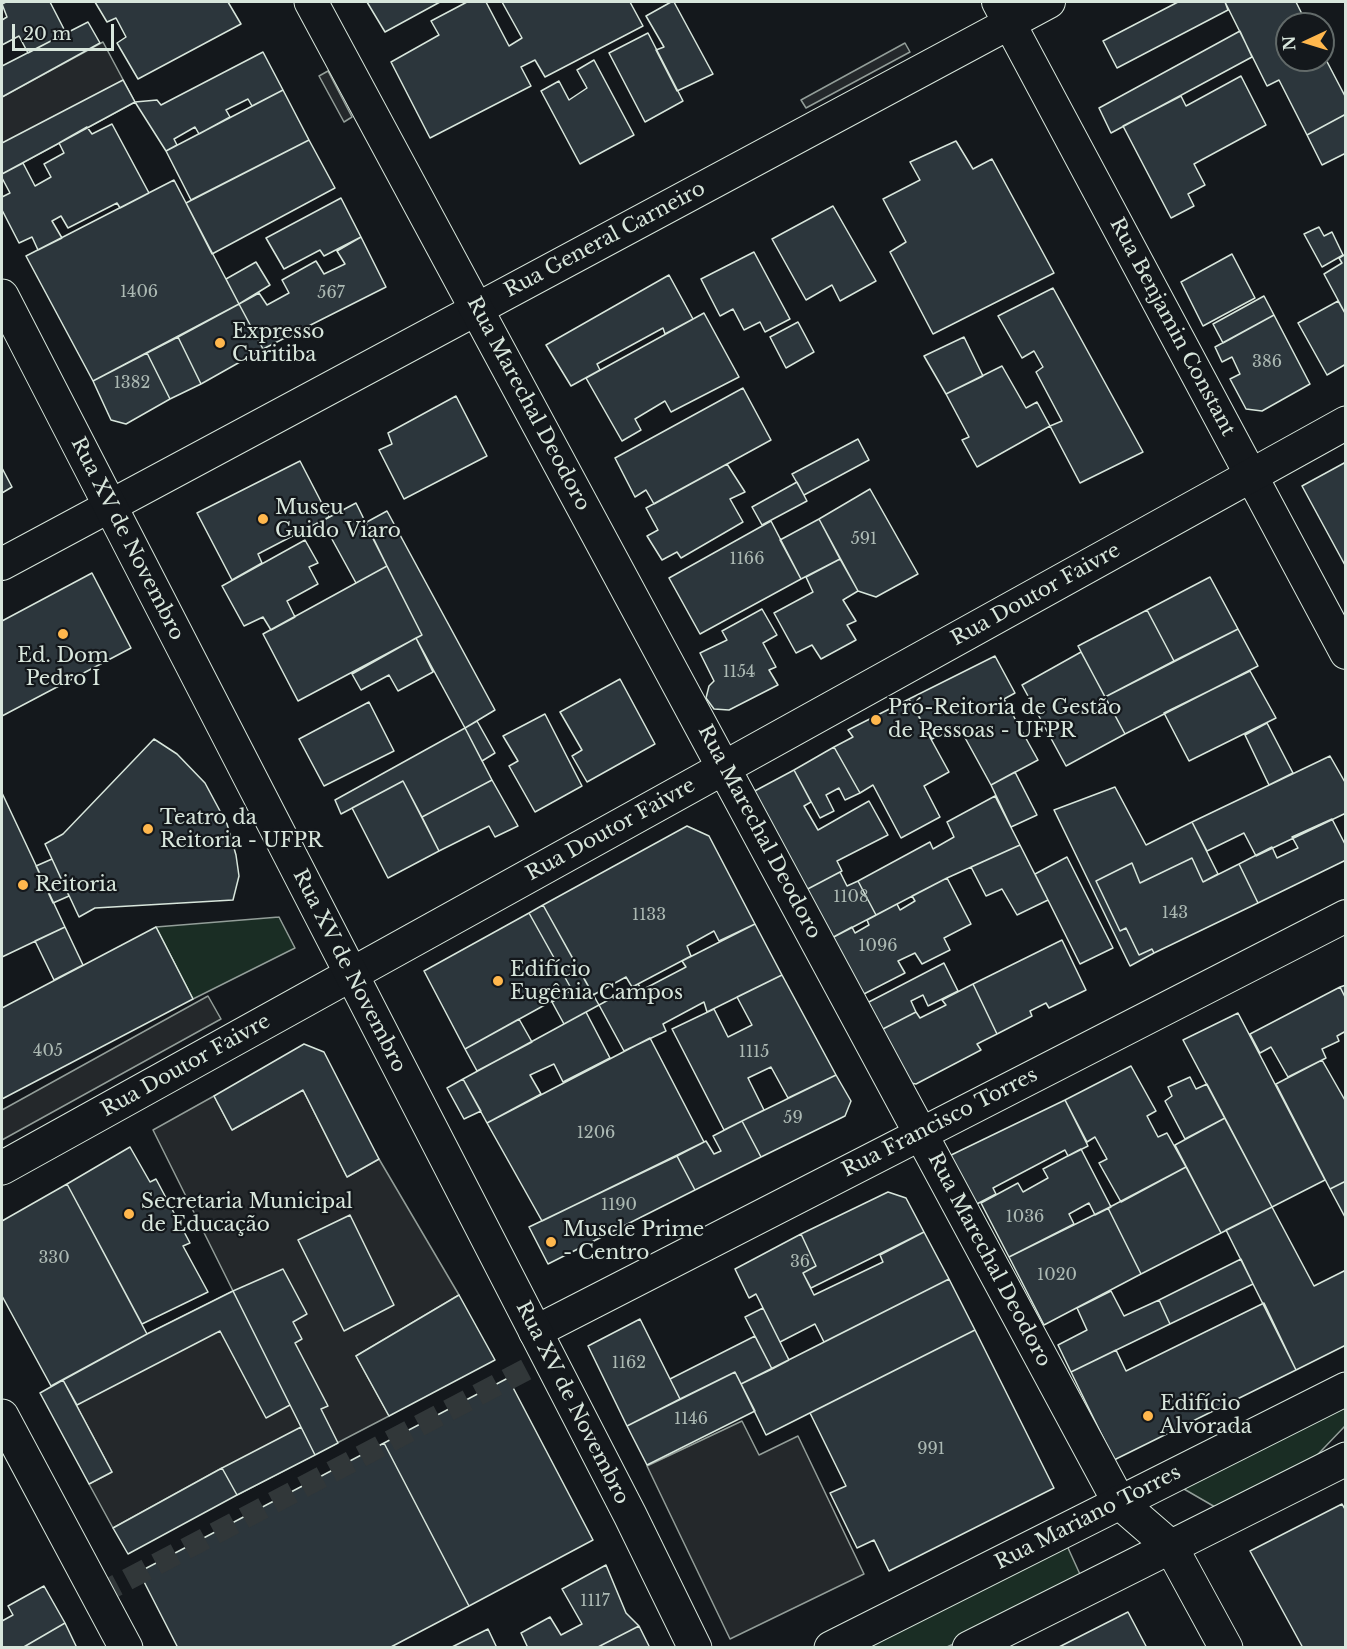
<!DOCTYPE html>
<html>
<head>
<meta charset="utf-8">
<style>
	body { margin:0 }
	#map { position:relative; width:1347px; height:1649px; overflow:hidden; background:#14181c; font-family:"Libre Baskerville",serif }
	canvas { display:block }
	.frame { position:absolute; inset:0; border:3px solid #d8e6dc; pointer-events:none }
	.north { position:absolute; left:1275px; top:12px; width:60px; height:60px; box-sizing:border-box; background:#14181c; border:2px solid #626a69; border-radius:50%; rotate:266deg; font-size:16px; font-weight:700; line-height:24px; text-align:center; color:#d8e6dc }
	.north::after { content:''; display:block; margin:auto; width:21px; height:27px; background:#ffb74d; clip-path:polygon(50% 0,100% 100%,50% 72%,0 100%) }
	.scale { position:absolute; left:12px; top:24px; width:102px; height:27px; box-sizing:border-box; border:3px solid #d8e6dc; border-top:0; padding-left:8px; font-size:18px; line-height:21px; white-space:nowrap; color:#d8e6dc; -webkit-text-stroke:4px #14181c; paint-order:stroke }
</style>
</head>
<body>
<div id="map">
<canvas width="1347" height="1649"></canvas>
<div class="frame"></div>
<div class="north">N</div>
<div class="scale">20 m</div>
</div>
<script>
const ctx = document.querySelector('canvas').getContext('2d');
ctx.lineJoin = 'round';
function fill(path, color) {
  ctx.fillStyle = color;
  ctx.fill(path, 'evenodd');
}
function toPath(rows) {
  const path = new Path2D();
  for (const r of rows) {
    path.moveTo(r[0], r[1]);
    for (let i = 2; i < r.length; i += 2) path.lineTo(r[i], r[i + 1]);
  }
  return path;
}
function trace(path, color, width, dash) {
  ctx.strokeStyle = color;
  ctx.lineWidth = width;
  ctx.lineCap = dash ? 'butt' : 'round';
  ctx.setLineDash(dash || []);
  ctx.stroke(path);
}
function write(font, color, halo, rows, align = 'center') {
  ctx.font = font + ' "Libre Baskerville",serif';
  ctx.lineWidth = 4.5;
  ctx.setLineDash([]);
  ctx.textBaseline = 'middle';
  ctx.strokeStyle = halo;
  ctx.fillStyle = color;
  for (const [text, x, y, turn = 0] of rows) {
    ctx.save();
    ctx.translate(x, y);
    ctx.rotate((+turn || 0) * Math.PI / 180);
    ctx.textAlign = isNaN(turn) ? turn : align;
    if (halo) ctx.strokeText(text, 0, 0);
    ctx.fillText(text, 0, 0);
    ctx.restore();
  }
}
const green = toPath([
	[279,917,295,948,193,999,156,927,279,917],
	[1345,1400,1345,1426,1301,1472,1222,1511,1177,1485,1345,1400],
	[1063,1537,1084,1583,947,1647,830,1648,1063,1537]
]);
fill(green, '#1a2d24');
trace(green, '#939e99', 1.5);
const parking = toPath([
	[103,42,135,102,2,174,2,97,103,42],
	[905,43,910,52,806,108,801,100,905,43],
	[328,71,352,117,344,122,319,76,328,71],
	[208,996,221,1019,2,1140,2,1110,208,996],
	[303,1090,347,1177,379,1159,459,1295,356,1356,389,1416,237,1495,222,1468,113,1528,89,1484,112,1472,63,1380,147,1334,233,1291,153,1130,214,1096,232,1130,303,1090],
	[742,1421,759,1455,798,1436,864,1574,730,1639,647,1466,742,1421]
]);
fill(parking, '#24282b');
trace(parking, '#939e99', 1.5);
const building = toPath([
	[6,2,50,2,66,33,28,53,19,36,2,45,2,20,7,17,2,4,6,2],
	[95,2,228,2,241,24,138,79,117,43,126,37,116,18,107,22,95,2],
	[367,2,440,2,385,32,367,2],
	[467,2,486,2,509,46,522,38,502,2,630,2,643,26,545,77,535,60,521,67,531,86,430,138,391,62,439,35,431,21,467,2],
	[671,2,674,2,713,74,677,91,656,50,664,47,646,16,671,2],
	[1178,2,1225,2,1228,10,1117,68,1103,41,1178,2],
	[1225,2,1296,2,1307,24,1287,24,1287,60,1323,60,1323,54,1346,98,1346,114,1307,135,1279,80,1267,86,1225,2],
	[88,22,100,43,2,97,2,66,88,22],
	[1240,31,1252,57,1111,133,1099,108,1240,31],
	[648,33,683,101,645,122,609,53,648,33],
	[263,52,283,90,252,106,248,99,226,110,230,117,199,134,195,127,174,139,177,145,166,151,135,102,157,100,161,105,263,52],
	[594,60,634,135,580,164,541,91,559,81,569,100,587,88,577,70,594,60],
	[1241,76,1266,125,1194,164,1205,185,1188,194,1194,206,1171,218,1123,126,1181,96,1186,106,1241,76],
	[123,80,135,102,2,174,2,143,123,80],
	[283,90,309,140,191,200,166,151,283,90],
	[1346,114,1346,153,1322,165,1307,135,1346,114],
	[112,124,149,193,120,208,117,203,68,228,61,216,52,221,62,238,38,250,32,237,19,243,2,210,2,197,10,193,2,178,2,174,23,163,35,186,51,177,44,164,64,153,59,143,87,127,92,134,112,124],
	[309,140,335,188,212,254,186,203,309,140],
	[956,141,973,169,992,159,1054,273,933,334,890,252,906,242,883,199,920,180,910,162,956,141],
	[174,180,239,304,93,381,26,256,174,180],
	[341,198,361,237,324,256,320,250,284,269,266,238,341,198],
	[833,206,876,281,840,301,832,285,806,300,772,239,833,206],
	[1319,227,1324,236,1332,232,1343,255,1322,267,1304,234,1319,227],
	[361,237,386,287,263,349,239,304,259,293,267,305,289,293,282,280,316,261,324,274,345,264,337,251,361,237],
	[754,252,790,319,765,332,760,322,744,330,733,309,720,316,701,279,754,252],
	[1232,254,1255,298,1203,326,1181,282,1232,254],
	[1346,254,1346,315,1324,274,1342,263,1339,258,1346,254],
	[256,262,270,285,239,304,226,279,256,262],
	[669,275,693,319,665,334,663,328,597,364,600,370,571,386,546,345,669,275],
	[1053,288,1143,452,1080,483,1050,426,1062,421,1036,372,1043,367,1034,351,1022,358,998,316,1053,288],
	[1264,296,1274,315,1223,343,1213,324,1264,296],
	[1338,301,1346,315,1346,364,1327,375,1298,323,1338,301],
	[239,304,263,349,201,384,178,337,239,304],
	[704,313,739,377,671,412,665,401,635,419,641,430,622,441,586,378,704,313],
	[1274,315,1310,384,1262,411,1246,409,1230,379,1240,374,1232,357,1222,362,1215,347,1274,315],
	[798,322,814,352,786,368,770,337,798,322],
	[178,337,201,384,170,399,147,353,178,337],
	[964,337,983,376,946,394,924,356,964,337],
	[147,353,170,399,126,424,111,420,93,381,147,353],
	[1002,366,1026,408,1037,402,1050,426,977,467,962,440,969,437,946,394,1002,366],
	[743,388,771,440,654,504,646,490,635,497,615,458,743,388],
	[456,396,487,456,404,499,379,450,392,444,388,433,456,396],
	[858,439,869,460,804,495,792,474,858,439],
	[300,461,329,517,258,554,262,563,232,580,197,513,300,461],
	[1346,462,1346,567,1302,486,1346,462],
	[727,464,745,492,730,499,743,522,681,558,677,552,662,560,647,536,658,530,646,508,727,464],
	[2,468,12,487,2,493,2,468],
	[797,482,807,501,762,525,752,507,797,482],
	[870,489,918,574,876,597,858,591,819,519,870,489],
	[356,503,387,566,356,583,322,521,356,503],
	[387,511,495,710,465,728,416,638,422,635,365,523,387,511],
	[819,519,840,559,801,579,780,540,819,519],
	[771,521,801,579,700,634,669,578,771,521],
	[305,540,318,563,309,567,318,584,287,601,295,617,271,630,263,617,244,626,222,586,305,540],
	[840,559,858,591,843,600,856,621,847,625,856,640,821,659,812,645,796,653,774,613,813,592,806,577,840,559],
	[387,566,422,635,298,701,263,634,387,566],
	[92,573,131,648,2,716,2,621,92,573],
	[1210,577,1238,629,1174,661,1147,610,1210,577],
	[762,609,777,635,763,643,776,667,769,670,778,685,729,710,714,709,706,698,709,686,714,681,700,653,727,640,722,631,762,609],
	[1147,610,1174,661,1105,697,1078,646,1147,610],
	[1238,629,1258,666,1125,734,1105,697,1238,629],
	[416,638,433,672,398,691,389,675,361,690,352,674,416,638],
	[1081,652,1125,734,1066,766,1022,685,1081,652],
	[995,656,1015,693,1004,699,1038,760,991,785,958,725,932,739,909,699,995,656],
	[1250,671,1276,718,1189,761,1164,713,1250,671],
	[620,679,655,744,587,782,572,756,582,750,560,712,620,679],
	[909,699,949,772,924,786,940,817,901,838,873,785,860,793,834,747,853,737,848,730,909,699],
	[369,702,394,751,324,786,299,739,369,702],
	[545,714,582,786,535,812,509,766,518,761,503,736,545,714],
	[477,721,495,753,482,761,465,728,477,721],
	[1267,723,1293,773,1269,785,1245,735,1267,723],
	[465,728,492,780,422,817,403,781,341,814,335,800,465,728],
	[154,739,177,754,205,783,227,824,236,855,239,876,233,900,95,908,79,917,45,844,63,834,154,739],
	[834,747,860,793,845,800,839,788,826,795,834,811,820,818,794,770,834,747],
	[1330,756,1346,784,1346,813,1256,856,1244,833,1207,851,1192,822,1330,756],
	[794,770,811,802,804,806,818,830,869,801,888,835,837,861,842,871,802,892,751,793,794,770],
	[1015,772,1037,815,1011,827,991,785,1015,772],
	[492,780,518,826,495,837,489,826,439,851,422,817,492,780],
	[403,781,439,851,388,878,352,808,403,781],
	[1115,787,1146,845,1192,822,1218,874,1203,882,1192,858,1140,883,1132,863,1096,881,1120,931,1126,928,1139,955,1152,949,1154,953,1130,966,1054,810,1115,787],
	[2,793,65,927,2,957,2,793],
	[995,796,1020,845,947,878,876,915,858,881,930,842,933,849,954,837,947,822,995,796],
	[1332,819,1346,846,1346,860,1258,903,1239,864,1272,847,1277,858,1298,848,1292,837,1332,819],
	[687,826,709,836,755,924,719,941,714,931,687,946,691,956,638,984,632,987,626,977,593,995,543,905,687,826],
	[1020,845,1048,900,1017,915,1002,889,986,896,971,867,1020,845],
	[1067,857,1113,948,1080,964,1035,874,1067,857],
	[1192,858,1203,882,1239,864,1258,903,1154,953,1152,949,1139,955,1126,928,1120,931,1096,881,1132,863,1140,883,1192,858],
	[52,859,69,896,53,903,36,866,52,859],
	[840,872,847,886,858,881,876,915,828,940,802,892,840,872],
	[947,878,971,924,944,938,950,950,922,964,915,953,898,961,905,973,858,997,828,940,852,927,855,933,869,925,867,920,897,904,900,910,915,901,912,896,947,878],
	[543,905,599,1005,564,1024,552,1002,572,990,529,913,543,905],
	[529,913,572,990,465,1049,424,971,529,913],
	[755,924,782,975,707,1012,704,1002,663,1024,666,1031,624,1051,599,1005,638,984,642,990,686,967,682,961,755,924],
	[65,927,83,965,54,980,35,941,65,927],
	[156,927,193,999,2,1099,2,1008,156,927],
	[1062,940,1086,990,1049,1008,1046,1003,1030,1011,1032,1016,997,1034,973,984,1062,940],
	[944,963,958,991,928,1006,923,995,911,1001,916,1012,879,1031,865,1004,944,963],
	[782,975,836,1075,788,1098,771,1067,748,1078,764,1110,724,1130,672,1029,714,1009,728,1037,752,1025,737,997,782,975],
	[973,984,997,1034,977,1044,981,1050,916,1084,906,1082,879,1031,916,1012,920,1018,946,1005,942,1000,973,984],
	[1346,985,1346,999,1340,987,1346,985],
	[1340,987,1346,999,1346,1031,1337,1036,1339,1041,1322,1049,1326,1058,1288,1077,1271,1047,1260,1053,1250,1034,1340,987],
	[586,1012,610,1058,563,1082,554,1064,530,1075,541,1094,487,1123,463,1079,586,1012],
	[1238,1013,1325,1180,1272,1207,1183,1040,1238,1013],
	[519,1019,532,1042,477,1071,465,1049,519,1019],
	[650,1038,704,1142,542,1221,487,1123,650,1038],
	[304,1044,324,1052,379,1159,347,1177,303,1090,232,1130,214,1096,304,1044],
	[1322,1060,1346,1102,1346,1181,1330,1189,1276,1084,1322,1060],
	[1131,1066,1156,1111,1147,1116,1158,1137,1167,1133,1186,1167,1121,1202,1099,1163,1107,1159,1095,1137,1087,1142,1065,1100,1131,1066],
	[836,1075,851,1101,845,1116,761,1157,742,1121,836,1075],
	[1190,1077,1196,1089,1207,1084,1225,1118,1185,1139,1165,1101,1172,1096,1168,1087,1190,1077],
	[463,1079,481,1111,464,1119,447,1088,463,1079],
	[1065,1100,1088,1146,1068,1156,1065,1150,993,1188,996,1194,973,1206,947,1157,1065,1100],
	[1225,1118,1272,1207,1221,1233,1175,1145,1225,1118],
	[742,1121,761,1157,695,1190,677,1156,706,1141,714,1154,721,1151,713,1136,742,1121],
	[130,1147,150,1182,156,1179,190,1243,183,1246,208,1292,142,1324,67,1184,130,1147],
	[1081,1149,1111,1207,1095,1215,1089,1203,1069,1214,1074,1224,1009,1257,981,1203,1018,1183,1023,1192,1048,1178,1043,1169,1081,1149],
	[677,1156,695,1190,548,1264,529,1227,677,1156],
	[1186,1167,1221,1233,1141,1274,1108,1208,1186,1167],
	[1346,1181,1346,1219,1330,1189,1346,1181],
	[67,1184,147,1334,51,1386,2,1296,2,1221,67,1184],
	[888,1192,906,1198,924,1232,811,1288,803,1273,816,1266,801,1234,888,1192],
	[1272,1207,1314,1286,1346,1270,1346,1345,1296,1370,1226,1230,1272,1207],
	[1108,1208,1141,1274,1044,1325,1009,1257,1108,1208],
	[350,1215,394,1305,344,1331,298,1240,350,1215],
	[924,1232,949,1279,824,1342,815,1324,780,1342,756,1294,749,1298,735,1269,801,1234,816,1266,803,1273,814,1295,883,1262,880,1255,924,1232],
	[1241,1259,1253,1284,1170,1324,1159,1300,1241,1259],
	[283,1269,307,1314,293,1322,302,1339,295,1343,328,1406,321,1409,338,1443,315,1455,233,1291,283,1269],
	[949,1279,975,1330,766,1435,741,1384,949,1279],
	[233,1291,290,1405,266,1418,220,1331,77,1405,63,1380,147,1334,233,1291],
	[1111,1291,1124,1316,1159,1300,1170,1324,1071,1372,1058,1345,1087,1330,1077,1308,1111,1291],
	[459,1295,495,1360,389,1416,356,1356,459,1295],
	[1264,1303,1296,1370,1114,1460,1071,1372,1116,1350,1126,1371,1264,1303],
	[763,1308,789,1360,772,1369,745,1317,763,1308],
	[640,1319,680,1399,627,1426,588,1346,640,1319],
	[975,1330,1054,1488,889,1571,874,1540,857,1548,830,1493,846,1486,810,1413,975,1330],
	[755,1336,772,1369,741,1384,735,1372,680,1399,670,1379,755,1336],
	[735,1372,755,1411,647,1465,627,1426,735,1372],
	[508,1378,593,1540,469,1606,384,1443,508,1378],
	[63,1380,112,1472,89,1484,40,1393,63,1380],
	[301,1427,315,1455,237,1495,222,1468,301,1427],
	[384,1443,469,1606,389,1648,178,1648,139,1572,384,1443],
	[222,1468,237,1495,128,1554,113,1528,222,1468],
	[1342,1504,1346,1511,1346,1648,1303,1648,1250,1551,1342,1504],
	[606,1565,626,1613,639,1626,596,1648,528,1648,521,1633,550,1617,561,1635,582,1624,562,1589,606,1565],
	[44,1586,65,1623,22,1648,2,1648,2,1621,13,1615,8,1606,44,1586],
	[1128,1612,1147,1648,1057,1648,1128,1612],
	[65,1623,77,1648,22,1648,65,1623],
	[639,1626,650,1648,596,1648,639,1626],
	[488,1629,497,1648,450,1648,488,1629]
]);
fill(building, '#2c363c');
trace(building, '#d8e6dc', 1.5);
trace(toPath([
	[98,1595,548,1358]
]), '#313739', 22, [22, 11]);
const minor = toPath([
	[998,2,1346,653],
	[2,564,1049,2],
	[535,1332,1346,916]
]);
const tertiary = toPath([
	[311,2,1119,1502],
	[2,1168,1346,423]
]);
const secondary = toPath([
	[2,296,630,1515,695,1648],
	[1119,1502,1171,1547,1226,1648],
	[831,1648,1346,1389],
	[969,1648,1346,1459]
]);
const primary = toPath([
	[2,1416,126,1648]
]);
trace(minor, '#d8e6dc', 34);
trace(tertiary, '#d8e6dc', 35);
trace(secondary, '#d8e6dc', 35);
trace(primary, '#d8e6dc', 35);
trace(minor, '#14181c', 32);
trace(tertiary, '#14181c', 33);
trace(secondary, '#14181c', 33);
trace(primary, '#14181c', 33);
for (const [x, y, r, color] of [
	[220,343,6,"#ffb74d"],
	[263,519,6,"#ffb74d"],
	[63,634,6,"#ffb74d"],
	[876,720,6,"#ffb74d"],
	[148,829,6,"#ffb74d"],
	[23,885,6,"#ffb74d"],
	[498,981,6,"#ffb74d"],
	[129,1214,6,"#ffb74d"],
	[551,1242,6,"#ffb74d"],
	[1148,1416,6,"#ffb74d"]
]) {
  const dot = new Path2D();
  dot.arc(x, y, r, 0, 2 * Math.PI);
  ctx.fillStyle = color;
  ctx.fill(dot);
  trace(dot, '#14181c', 2);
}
write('16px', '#adbab4', null, [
	["1406",139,292],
	["567",331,293],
	["386",1267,362],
	["1382",132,383],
	["591",864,539],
	["1166",747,559],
	["1154",739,672],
	["1108",851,897],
	["143",1175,913],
	["1133",649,915],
	["1096",878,946],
	["405",48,1051],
	["1115",754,1052],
	["59",793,1118],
	["1206",596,1133],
	["1190",619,1205],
	["1036",1025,1217],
	["330",54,1258],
	["36",800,1262],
	["1020",1057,1275],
	["1162",629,1363],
	["1146",691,1419],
	["991",931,1449],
	["1117",595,1601]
]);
write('20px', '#d8e6dc', '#14181c', [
	["Rua General Carneiro",605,240,-28],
	["Rua Benjamin Constant",1172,327,62],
	["Rua Marechal Deodoro",528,404,62],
	["Rua XV de Novembro",127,539,63],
	["Rua Doutor Faivre",1036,595,-29],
	["Rua Doutor Faivre",611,830,-29],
	["Rua Marechal Deodoro",759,832,62],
	["Rua XV de Novembro",349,971,63],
	["Rua Doutor Faivre",186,1066,-29],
	["Rua Francisco Torres",940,1123,-27],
	["Rua Marechal Deodoro",989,1260,62],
	["Rua XV de Novembro",572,1403,63],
	["Rua Mariano Torres",1088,1518,-27]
]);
write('20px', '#d8e6dc', '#14181c', [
	["Expresso",232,332],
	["Curitiba",232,355],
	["Museu",275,508],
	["Guido Viaro",275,531],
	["Ed. Dom",63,656,"center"],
	["Pedro I",63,679,"center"],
	["Pró-Reitoria de Gestão",888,708],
	["de Pessoas - UFPR",888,731],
	["Teatro da",160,818],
	["Reitoria - UFPR",160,841],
	["Reitoria",35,885],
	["Edifício",510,970],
	["Eugênia Campos",510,993],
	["Secretaria Municipal",141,1202],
	["de Educação",141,1225],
	["Muscle Prime",563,1230],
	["- Centro",563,1253],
	["Edifício",1160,1404],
	["Alvorada",1160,1427]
], 'left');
</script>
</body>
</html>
